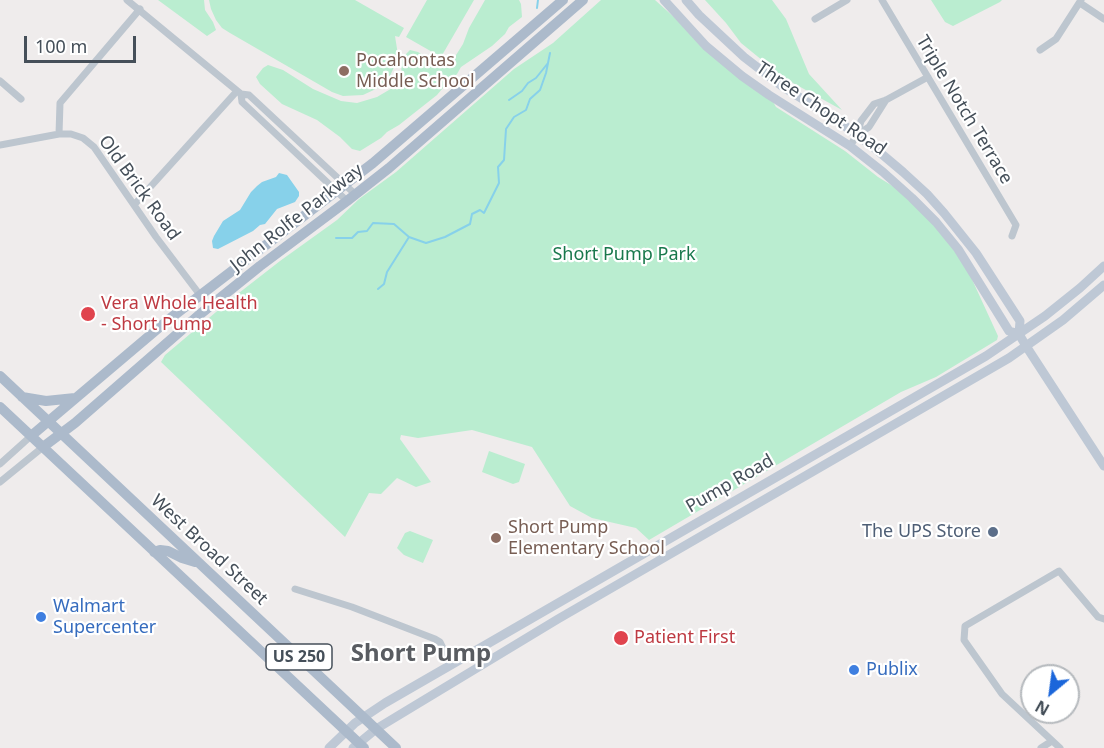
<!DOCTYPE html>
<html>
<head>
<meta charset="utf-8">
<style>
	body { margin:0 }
	#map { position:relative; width:1104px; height:748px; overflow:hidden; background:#efecec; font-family:"Noto Sans",sans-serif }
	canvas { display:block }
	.north { position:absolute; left:1020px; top:664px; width:60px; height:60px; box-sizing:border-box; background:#fff; border:2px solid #b5b9bd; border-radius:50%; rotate:209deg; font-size:16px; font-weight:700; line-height:24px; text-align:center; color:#454f59 }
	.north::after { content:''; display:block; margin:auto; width:21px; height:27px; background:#1b66da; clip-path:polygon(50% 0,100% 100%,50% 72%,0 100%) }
	.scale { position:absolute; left:24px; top:36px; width:112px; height:27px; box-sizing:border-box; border:3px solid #454f59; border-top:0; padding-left:8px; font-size:18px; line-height:21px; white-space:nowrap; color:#454f59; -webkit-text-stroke:4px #fff; paint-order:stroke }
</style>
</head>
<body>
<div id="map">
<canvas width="1104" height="748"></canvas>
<div class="north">N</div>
<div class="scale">100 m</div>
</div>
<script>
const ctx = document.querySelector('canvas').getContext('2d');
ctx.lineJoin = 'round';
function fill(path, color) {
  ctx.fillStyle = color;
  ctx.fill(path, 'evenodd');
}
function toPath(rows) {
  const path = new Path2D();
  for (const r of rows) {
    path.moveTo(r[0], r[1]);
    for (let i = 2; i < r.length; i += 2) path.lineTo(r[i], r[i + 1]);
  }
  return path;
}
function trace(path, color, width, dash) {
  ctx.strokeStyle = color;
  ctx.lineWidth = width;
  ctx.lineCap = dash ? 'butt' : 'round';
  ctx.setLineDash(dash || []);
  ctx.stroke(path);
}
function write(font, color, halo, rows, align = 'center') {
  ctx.font = font + ' "Noto Sans",sans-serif';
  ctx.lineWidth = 4.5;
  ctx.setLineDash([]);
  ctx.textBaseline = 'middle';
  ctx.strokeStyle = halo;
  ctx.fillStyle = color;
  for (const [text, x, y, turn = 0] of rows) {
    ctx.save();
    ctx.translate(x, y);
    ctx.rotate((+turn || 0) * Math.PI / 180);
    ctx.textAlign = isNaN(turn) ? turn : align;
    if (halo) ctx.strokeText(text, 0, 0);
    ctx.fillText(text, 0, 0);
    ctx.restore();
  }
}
fill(toPath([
	[158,0,204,0,205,10,213,22,216,30,207,36],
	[209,0,355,0,404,28,399,37,395,36,398,55,396,63,389,78,378,88,363,95,343,96,332,92,230,33,222,28,216,20,211,9],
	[427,0,474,0,441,57,406,37],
	[485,0,519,0,521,4,522,17,509,27,505,34,492,46,461,67,457,74,442,89,437,95,399,125,387,132,381,138,360,151,352,149,340,137,317,120,282,104,260,84,256,77,263,68,268,65,283,70,313,89,341,101,357,103,377,97,394,87,401,75,402,58,410,50,418,52,440,65,446,65,451,63,463,44,469,28],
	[601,0,655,0,706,46,769,95,776,107,845,151,878,177,912,198,958,249,998,336,997,340,936,377,901,392,649,540,636,528,592,518,570,506,532,447,472,430,418,438,401,435,400,439,431,482,416,487,397,478,381,494,369,493,345,537,161,362,165,355,171,350,235,296,280,261,337,220,359,199,396,172,514,69,553,43],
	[705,0,772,0,786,19,809,74,842,110,784,78,741,43,726,23],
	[931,0,1002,0,1000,2,953,26,945,22],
	[489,451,525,464,519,482,513,484,482,472],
	[410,531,433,540,423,563,404,555,397,548,405,533]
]), '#baedd0');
fill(toPath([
	[279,173,287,175,299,192,299,196,295,202,277,209,265,224,260,225,253,231,218,249,213,248,212,241,214,236,223,221,240,210,251,192,257,186,262,182,276,177]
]), '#87d1ea');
trace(toPath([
	[537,8,538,0],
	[509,100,522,91,528,83,536,78,548,63],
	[336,238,352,238,358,232,367,231,373,223,394,224,409,237,426,243,445,237,470,224,472,214,480,210,484,213,499,183,498,167,504,160,506,129,514,117,526,110,530,99,540,90,546,73,550,53],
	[378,289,384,284,387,272,409,237]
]), '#87d1ea', 2);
trace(toPath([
	[127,0,241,94,249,95,356,195],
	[882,0,1016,225,1012,236],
	[1080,3,1104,19],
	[815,19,847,0],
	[1040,50,1056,39,1081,0],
	[0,81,21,99],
	[241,94,242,102,347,201],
	[59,134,60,103,140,9],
	[857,135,861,121,874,104,886,100,928,77],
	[0,145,59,134,71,134,83,138,94,147,156,237,200,295],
	[850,146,857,135,869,127,886,100],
	[134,205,237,91],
	[0,464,31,436],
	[0,482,43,447],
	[295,589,352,607,435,639,440,642,451,665],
	[1041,748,1052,741],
	[1060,748,1002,694,964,640,965,626,1059,571,1098,617,1104,619]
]), '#bdc6cf', 7);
trace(toPath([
	[664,0,706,46,742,76,769,95,850,146,883,172,912,198,936,222,958,249,1009,331,1019,334],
	[686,0,699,15,744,57,783,87,838,121,871,145,903,172,927,194,944,213,976,253,1020,321,1019,334,1026,346,1104,466],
	[329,748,355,723,385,703,986,356,1045,316,1080,288,1104,266],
	[353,748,376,729,558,619,1009,358,1063,320,1104,285]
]), '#bec8d5', 9);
trace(toPath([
	[0,376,396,748],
	[22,397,46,401,75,398],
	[0,407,364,748],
	[31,436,168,320,373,163,563,0],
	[43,447,75,423,199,315,260,266,347,201,389,168,583,0],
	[154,552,160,550,168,551,182,558,195,562]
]), '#acbacb', 10);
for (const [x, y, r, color] of [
	[344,71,6,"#8d6e63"],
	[88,314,8,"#e0444e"],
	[993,532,6,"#5c6f8a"],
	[496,538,6,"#8d6e63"],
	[41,617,6,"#3f7fe0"],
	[621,638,8,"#e0444e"],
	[854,670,6,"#3f7fe0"]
]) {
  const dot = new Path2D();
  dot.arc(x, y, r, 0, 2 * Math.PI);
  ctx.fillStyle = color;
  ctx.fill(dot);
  trace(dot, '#fff', 2);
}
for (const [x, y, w] of [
	[299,657,66]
]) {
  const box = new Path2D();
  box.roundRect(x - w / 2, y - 13, w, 26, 4.5);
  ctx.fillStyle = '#fff';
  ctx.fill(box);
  trace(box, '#454f59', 1.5);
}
write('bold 16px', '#454f59', null, [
	["US 250",299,657]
]);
write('18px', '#785e54', '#fff', [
	["Pocahontas",356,61],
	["Middle School",356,82],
	["Short Pump",508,528],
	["Elementary School",508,549]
], 'left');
write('18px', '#454f59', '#fff', [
	["Three Chopt Road",821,109,34],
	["Triple Notch Terrace",964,110,59],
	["Old Brick Road",139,188,54],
	["John Rolfe Parkway",297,218,-38],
	["Pump Road",730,484,-30],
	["West Broad Street",209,550,43]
]);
write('18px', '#18784c', '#fff', [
	["Short Pump Park",624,255]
]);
write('18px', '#be3a42', '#fff', [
	["Vera Whole Health",101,304],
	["- Short Pump",101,325],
	["Patient First",634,638]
], 'left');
write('18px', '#4e5e75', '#fff', [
	["The UPS Store",981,532]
], 'right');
write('18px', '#366cbe', '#fff', [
	["Walmart",53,607],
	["Supercenter",53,628],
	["Publix",866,670]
], 'left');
write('bold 24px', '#595c61', '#fff', [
	["Short Pump",421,654]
]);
</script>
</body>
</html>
